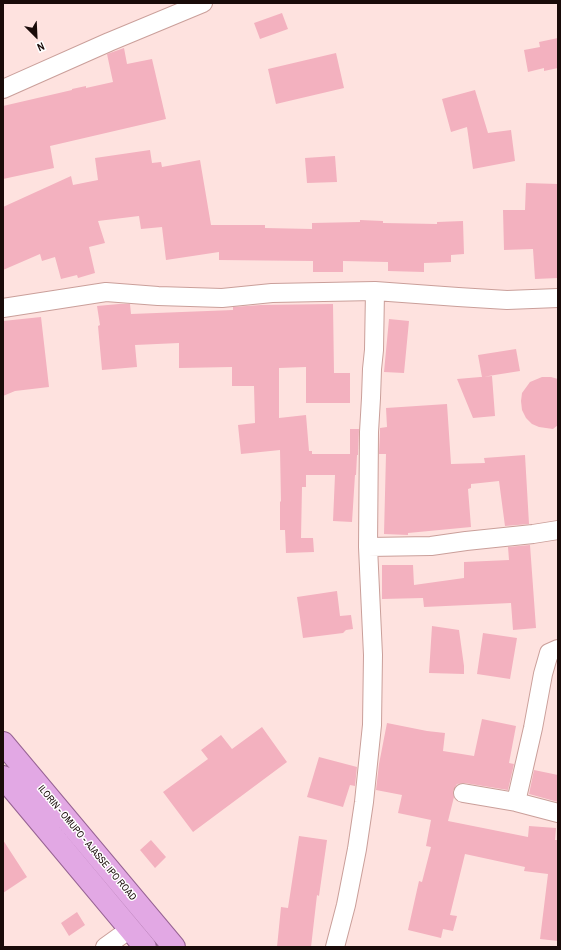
<!DOCTYPE html>
<html>
<head>
<meta charset="utf-8">
<style>
	body { margin:0 }
	#map { position:relative; width:561px; height:950px; overflow:hidden; background:#fee2df; font-family:"Archivo Narrow",sans-serif }
	canvas { display:block }
	.frame { position:absolute; inset:0; border:4px solid #190b09; pointer-events:none }
	.north { position:absolute; left:16px; top:16px; width:40px; height:40px; -webkit-text-stroke:3px #fff; paint-order:stroke; rotate:156deg; font-size:11px; font-weight:700; line-height:16px; text-align:center; color:#190b09 }
	.north::after { content:''; display:block; margin:auto; width:14px; height:18px; background:#190b09; clip-path:polygon(50% 0,100% 100%,50% 72%,0 100%) }
</style>
</head>
<body>
<div id="map">
<canvas width="561" height="950"></canvas>
<div class="frame"></div>
<div class="north">N</div>
</div>
<script>
const ctx = document.querySelector('canvas').getContext('2d');
ctx.lineJoin = 'round';
function fill(path, color) {
  ctx.fillStyle = color;
  ctx.fill(path, 'evenodd');
}
function toPath(rows) {
  const path = new Path2D();
  for (const r of rows) {
    path.moveTo(r[0], r[1]);
    for (let i = 2; i < r.length; i += 2) path.lineTo(r[i], r[i + 1]);
  }
  return path;
}
function trace(path, color, width, dash) {
  ctx.strokeStyle = color;
  ctx.lineWidth = width;
  ctx.lineCap = dash ? 'butt' : 'round';
  ctx.setLineDash(dash || []);
  ctx.stroke(path);
}
function write(font, color, halo, rows, align = 'center') {
  ctx.font = font + ' "Archivo Narrow",sans-serif';
  ctx.lineWidth = 3;
  ctx.setLineDash([]);
  ctx.textBaseline = 'middle';
  ctx.strokeStyle = halo;
  ctx.fillStyle = color;
  for (const [text, x, y, turn = 0] of rows) {
    ctx.save();
    ctx.translate(x, y);
    ctx.rotate((+turn || 0) * Math.PI / 180);
    ctx.textAlign = isNaN(turn) ? turn : align;
    if (halo) ctx.strokeText(text, 0, 0);
    ctx.fillText(text, 0, 0);
    ctx.restore();
  }
}
fill(toPath([
	[282,13,288,29,260,39,254,23],
	[558,38,558,68,544,71,544,68,528,72,524,50,540,47,539,42],
	[124,48,127,64,152,59,166,119,50,146,54,168,3,179,3,106,72,90,72,89,86,86,86,88,113,82,107,54],
	[336,53,344,88,276,104,268,69],
	[475,90,488,133,511,130,515,161,473,169,467,127,451,132,442,99],
	[150,150,152,163,161,162,162,167,200,160,211,225,265,225,265,228,312,229,312,223,360,222,360,220,383,221,383,223,437,224,437,222,463,221,464,254,451,255,451,262,424,263,424,272,388,271,388,262,343,261,343,272,313,272,313,261,219,260,219,252,166,260,162,227,141,229,139,216,98,221,105,243,89,247,95,273,78,278,77,275,61,279,55,257,42,261,40,254,3,270,3,207,71,176,73,185,98,180,95,158],
	[335,156,337,182,307,183,305,158],
	[526,183,558,184,558,278,535,279,533,249,504,250,503,210,525,210],
	[119,304,130,304,131,314,233,310,233,307,261,305,333,304,334,373,350,373,350,403,306,403,306,367,279,368,279,418,306,415,309,451,312,451,312,454,350,454,350,429,359,429,358,455,357,455,356,475,355,475,352,522,333,521,335,475,306,475,306,487,302,487,301,538,313,538,314,552,286,553,285,530,280,530,280,501,281,502,280,450,241,454,238,425,255,423,254,386,232,386,232,367,179,368,179,343,135,345,137,367,102,370,98,326,100,325,97,306],
	[41,317,49,387,15,391,3,396,3,321],
	[389,319,409,321,404,373,384,372],
	[516,349,520,371,482,377,478,355],
	[492,376,495,416,473,418,457,379],
	[542,377,551,377,558,379,558,425,553,429,539,427,532,424,526,418,522,410,521,401,522,393,530,382],
	[447,404,451,464,485,463,484,458,525,455,529,524,505,526,499,481,471,484,471,488,468,489,471,527,408,533,408,535,384,534,386,454,379,454,380,432,380,428,387,427,386,408],
	[530,545,536,628,513,630,511,603,424,607,423,598,382,599,382,565,413,565,414,585,464,578,464,562,509,560,508,547],
	[337,591,340,616,351,615,353,629,346,630,343,633,303,638,297,597],
	[432,626,459,630,464,666,464,674,429,673],
	[483,633,517,638,510,679,477,674],
	[482,719,516,726,509,763,514,764,508,790,465,783,457,784,453,791,454,797,448,821,528,837,529,826,556,828,555,840,558,840,558,941,540,939,548,874,524,871,525,867,465,854,450,915,457,916,453,931,443,929,441,938,408,930,419,881,422,882,431,847,426,846,431,820,398,813,402,795,376,790,379,764,387,723,427,731,445,733,443,751,474,756],
	[262,727,287,762,193,832,163,792,208,759,201,750,221,735,232,749],
	[319,757,357,767,355,786,350,785,343,807,307,797],
	[534,770,558,775,558,802,529,794],
	[299,836,327,840,319,896,317,895,311,947,277,947,281,907,288,908],
	[3,840,27,877,3,893],
	[151,840,166,857,155,868,140,850],
	[77,912,85,925,69,936,61,923]
]), '#f3b1bf');
const minor = toPath([
	[3,89,109,42,203,3],
	[3,308,106,292,158,296,222,298,272,293,375,291,458,297,507,300,558,298],
	[368,547,431,546,466,541,533,534,558,530],
	[463,793,516,802,558,813],
	[516,802,533,728,543,674,549,653,558,649],
	[105,947,130,929],
	[335,947,346,905,357,849,364,802,372,725,373,655,368,547,369,432,371,398,372,369,374,350,375,291]
]);
const trunk = toPath([
	[3,743,174,947],
	[3,777,145,947]
]);
trace(minor, '#ca9f9a', 20);
trace(trunk, '#976393', 24);
trace(minor, '#fff', 18);
trace(trunk, '#e2a8e4', 22);
write('10px', '#190b09', '#fff', [
	["ILORIN - OMUPO - AJASSE IPO ROAD",87,843,50]
]);
</script>
</body>
</html>
